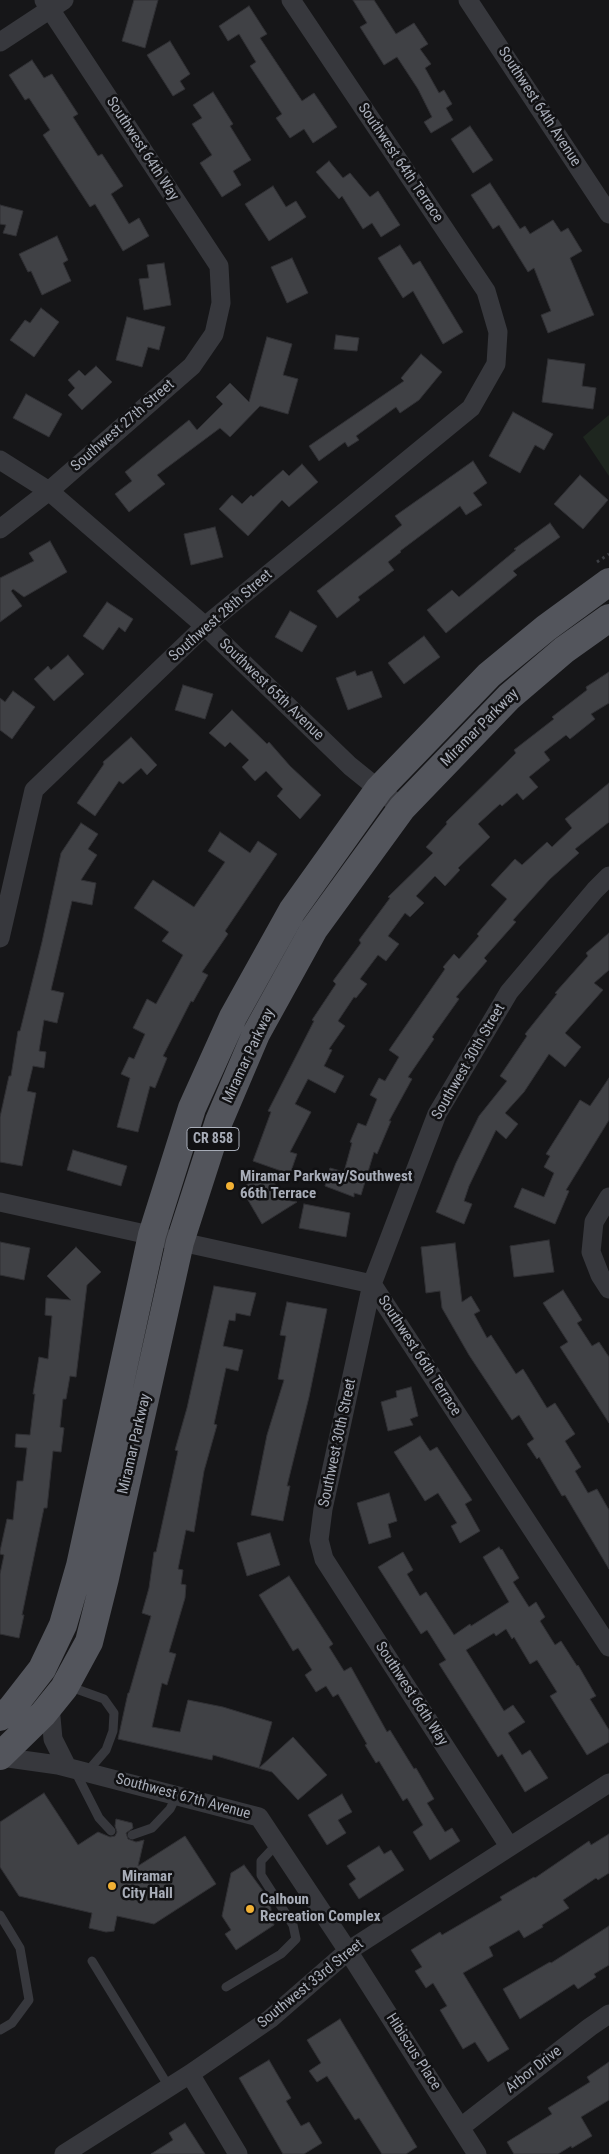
<!DOCTYPE html>
<html>
<head>
<meta charset="utf-8">
<style>
	body { margin:0 }
	canvas { display:block; background:#161618 }
</style>
</head>
<body>
<canvas width="609" height="2154"></canvas>
<script>
const ctx = document.querySelector('canvas').getContext('2d');
ctx.lineJoin = 'round';
function fill(path, color) {
  ctx.fillStyle = color;
  ctx.fill(path, 'evenodd');
}
function toPath(rows) {
  const path = new Path2D();
  for (const r of rows) {
    path.moveTo(r[0], r[1]);
    for (let i = 2; i < r.length; i += 2) path.lineTo(r[i], r[i + 1]);
  }
  return path;
}
function trace(path, color, width, dash) {
  ctx.strokeStyle = color;
  ctx.lineWidth = width;
  ctx.lineCap = dash ? 'butt' : 'round';
  ctx.setLineDash(dash || []);
  ctx.stroke(path);
}
function write(font, color, halo, rows, align = 'center') {
  ctx.font = font + ' "Roboto Condensed",sans-serif';
  ctx.lineWidth = 5;
  ctx.setLineDash([]);
  ctx.textBaseline = 'middle';
  ctx.strokeStyle = halo;
  ctx.fillStyle = color;
  for (const [text, x, y, turn = 0] of rows) {
    ctx.save();
    ctx.translate(x, y);
    ctx.rotate((+turn || 0) * Math.PI / 180);
    ctx.textAlign = isNaN(turn) ? turn : align;
    if (halo) ctx.strokeText(text, 0, 0);
    ctx.fillText(text, 0, 0);
    ctx.restore();
  }
}
fill(toPath([
	[609,415,609,476,583,437]
]), '#1e261f');
const building = toPath([
	[134,0,158,0,145,48,122,41,134,0],
	[353,0,374,0,396,34,414,23,428,44,420,49,431,64,425,68,439,93,444,90,452,104,446,108,453,120,431,133,424,122,432,117,418,89,397,57,384,65,360,27,367,23,353,0],
	[249,6,267,34,260,38,302,101,314,93,337,127,313,143,304,129,290,138,276,118,282,114,250,66,256,62,239,34,228,41,219,26,249,6],
	[170,41,190,74,180,81,185,89,173,96,147,55,170,41],
	[32,60,44,78,52,74,78,114,73,117,98,156,102,154,123,186,111,194,129,224,139,218,149,236,123,251,95,204,90,207,43,135,50,130,29,98,25,100,9,75,32,60],
	[213,92,233,124,230,126,251,160,233,171,241,185,222,197,200,163,212,155,192,124,202,118,193,105,213,92],
	[470,126,493,160,473,173,451,139,470,126],
	[329,161,343,178,350,173,370,197,378,191,400,225,381,237,372,223,363,229,342,196,339,199,316,172,329,161],
	[490,183,520,229,525,226,530,234,553,220,561,232,568,228,582,251,570,258,594,315,548,333,541,315,551,311,534,268,528,272,499,225,493,229,471,195,490,183],
	[273,186,286,207,296,201,306,217,269,241,245,204,273,186],
	[0,205,23,211,16,236,3,233,6,225,0,224,0,205],
	[57,236,68,260,63,263,71,281,42,295,31,271,28,272,19,254,57,236],
	[400,245,413,265,420,261,463,332,443,344,413,291,403,298,378,258,400,245],
	[292,258,308,293,287,303,271,267,292,258],
	[164,263,171,305,144,310,139,279,149,278,147,265,164,263],
	[41,308,59,322,34,357,10,340,25,320,30,323,41,308],
	[127,317,165,327,159,350,148,347,142,367,116,360,127,317],
	[336,335,359,338,357,351,334,349,336,335],
	[267,337,292,344,283,375,298,379,288,414,260,406,230,437,220,428,157,475,165,484,129,512,115,494,132,481,125,472,189,420,197,430,223,404,216,397,230,383,249,402,267,337],
	[421,354,442,372,419,400,400,413,396,407,356,436,359,440,348,447,345,442,319,461,309,446,404,381,401,378,421,354],
	[548,359,585,364,582,386,596,388,593,409,542,402,548,359],
	[96,366,112,382,82,410,68,395,75,388,68,380,79,370,85,376,96,366],
	[26,394,62,414,49,437,13,418,26,394],
	[513,412,553,434,544,450,535,445,520,473,489,456,513,412],
	[473,461,487,483,473,493,482,505,466,515,460,506,400,551,401,552,388,562,394,570,358,597,360,600,337,618,317,591,402,525,395,516,473,461],
	[302,464,318,482,289,507,282,500,248,536,219,509,232,495,242,504,251,495,253,497,283,470,289,476,302,464],
	[580,475,608,500,583,529,554,504,580,475],
	[550,523,560,537,513,571,517,575,446,633,427,610,452,590,459,597,516,550,514,549,550,523],
	[215,527,223,557,191,565,184,534,215,527],
	[50,541,67,572,24,597,13,589,11,591,22,606,0,622,0,578,34,561,29,553,50,541],
	[107,602,133,619,125,632,119,627,103,650,83,636,107,602],
	[290,611,317,626,302,652,275,637,290,611],
	[424,636,440,657,404,684,388,663,424,636],
	[68,655,84,674,54,701,34,679,48,666,51,670,68,655],
	[355,671,357,676,372,671,382,697,348,710,336,678,355,671],
	[609,672,609,703,591,714,595,719,570,739,566,735,544,752,550,760,529,777,538,787,523,800,517,793,502,806,500,804,478,824,490,837,458,868,460,870,445,886,435,876,416,896,424,903,410,917,405,913,388,936,399,944,386,961,378,955,360,979,367,984,356,998,354,997,338,1021,345,1026,329,1049,332,1050,324,1066,344,1076,335,1093,308,1079,295,1104,311,1112,290,1152,297,1154,290,1174,253,1161,271,1112,268,1111,314,1021,312,1020,336,984,333,981,361,943,359,940,390,898,388,897,433,853,426,847,447,824,446,822,516,753,514,750,554,719,552,717,587,690,586,687,609,672],
	[183,685,213,694,205,719,175,710,183,685],
	[13,691,35,707,12,739,0,730,0,698,5,702,13,691],
	[232,710,267,744,269,742,290,766,321,795,300,819,277,796,283,789,266,771,255,781,242,767,249,760,230,742,225,747,209,733,232,710],
	[131,737,157,765,147,775,141,768,123,784,119,781,95,816,77,803,104,764,103,762,131,737],
	[609,783,609,822,575,849,579,853,550,879,513,920,516,922,484,958,487,961,456,997,459,999,432,1037,434,1039,408,1077,412,1079,389,1121,391,1121,377,1154,374,1152,361,1195,354,1193,354,1197,325,1186,330,1168,344,1172,352,1143,350,1142,358,1123,366,1126,377,1099,370,1095,379,1078,385,1081,399,1057,389,1050,445,969,443,967,454,954,459,959,479,936,477,934,507,899,491,885,515,859,522,865,547,842,552,847,572,828,565,819,609,783],
	[81,823,98,834,88,849,97,855,81,880,96,883,92,905,72,901,51,990,64,993,57,1023,44,1020,39,1051,46,1052,44,1068,33,1066,27,1091,36,1093,22,1166,0,1162,0,1117,9,1076,11,1076,18,1031,20,1031,42,942,61,853,81,823],
	[220,832,250,853,258,841,277,854,225,931,228,934,202,972,208,975,193,1002,191,1001,163,1056,167,1058,155,1088,150,1086,138,1132,117,1127,130,1078,121,1074,129,1057,134,1059,145,1034,133,1028,147,999,156,1004,183,955,162,941,169,932,134,908,153,880,194,907,225,862,208,851,220,832],
	[609,933,609,970,594,983,603,990,565,1033,581,1047,565,1067,549,1054,524,1092,505,1113,518,1124,506,1139,496,1130,469,1186,464,1201,472,1204,464,1224,436,1212,456,1163,479,1116,507,1081,500,1076,527,1036,525,1034,557,994,555,993,588,956,586,953,609,933],
	[609,1078,609,1120,566,1190,569,1191,555,1224,514,1207,522,1188,544,1197,554,1173,544,1167,550,1156,546,1154,580,1100,590,1106,609,1078],
	[73,1150,127,1166,121,1186,67,1170,73,1150],
	[268,1172,282,1196,281,1199,297,1202,262,1224,241,1188,268,1172],
	[304,1204,350,1213,346,1237,299,1228,304,1204],
	[549,1240,554,1272,514,1277,510,1246,549,1240],
	[0,1242,30,1248,24,1280,0,1275,0,1242],
	[455,1243,462,1302,471,1296,480,1311,474,1314,487,1338,491,1335,516,1374,523,1369,547,1408,555,1403,575,1434,565,1441,581,1467,575,1471,588,1493,597,1489,609,1510,609,1569,565,1495,562,1496,539,1457,537,1459,527,1444,534,1439,519,1415,512,1420,469,1355,442,1308,440,1291,426,1293,421,1247,455,1243],
	[76,1247,101,1272,87,1285,76,1377,70,1376,66,1399,63,1399,60,1427,64,1428,61,1452,53,1451,47,1508,44,1508,22,1615,24,1615,19,1638,0,1634,0,1574,4,1555,0,1554,0,1551,7,1519,13,1520,17,1481,23,1481,27,1448,15,1447,16,1434,30,1435,35,1394,33,1394,39,1357,48,1359,52,1316,45,1315,46,1298,71,1300,47,1276,76,1247],
	[214,1286,256,1293,250,1316,236,1313,235,1321,229,1320,223,1346,243,1350,238,1371,226,1368,214,1424,217,1425,204,1471,194,1532,186,1530,178,1569,183,1570,181,1584,186,1585,185,1598,169,1652,176,1654,167,1685,162,1683,152,1727,180,1732,188,1700,223,1707,272,1722,259,1768,293,1737,327,1775,298,1800,272,1772,213,1755,212,1760,118,1739,128,1693,129,1693,151,1616,142,1613,149,1588,154,1552,156,1552,178,1451,175,1450,187,1408,214,1286],
	[563,1290,582,1320,577,1323,592,1346,599,1342,609,1357,609,1423,560,1347,568,1342,543,1303,563,1290],
	[287,1302,327,1309,309,1397,287,1486,290,1486,283,1521,251,1515,267,1435,284,1380,278,1379,286,1336,280,1335,287,1302],
	[411,1387,418,1416,410,1419,413,1425,388,1431,381,1402,397,1397,396,1391,411,1387],
	[420,1436,430,1451,437,1447,472,1500,465,1504,480,1531,460,1543,451,1526,457,1523,438,1493,425,1501,394,1452,420,1436],
	[389,1493,397,1521,388,1524,391,1537,369,1544,357,1503,389,1493],
	[270,1533,280,1565,247,1576,237,1543,270,1533],
	[499,1547,501,1550,502,1549,519,1578,513,1582,529,1607,536,1602,545,1617,540,1621,555,1645,561,1641,577,1666,578,1665,596,1696,590,1699,609,1730,609,1742,587,1755,550,1696,557,1692,537,1660,530,1664,514,1637,512,1639,506,1629,496,1636,494,1633,466,1650,504,1711,513,1705,525,1722,508,1733,522,1755,530,1750,548,1778,525,1792,502,1754,498,1757,439,1664,446,1660,427,1630,421,1634,378,1567,403,1552,413,1570,407,1574,420,1596,426,1592,454,1635,470,1624,471,1626,509,1602,483,1557,499,1547],
	[289,1576,333,1644,329,1647,344,1671,351,1667,387,1732,390,1730,414,1769,416,1768,434,1799,427,1803,445,1832,452,1828,460,1841,430,1860,413,1832,423,1825,407,1798,403,1801,379,1761,376,1763,365,1745,367,1744,338,1694,333,1697,326,1686,316,1692,305,1675,312,1670,298,1648,293,1651,259,1595,289,1576],
	[44,1793,78,1845,98,1832,110,1837,115,1836,117,1832,115,1826,116,1819,132,1823,133,1828,126,1833,128,1839,136,1842,144,1840,138,1866,185,1836,216,1884,154,1924,117,1916,114,1931,106,1932,89,1928,92,1913,19,1896,0,1867,0,1822,44,1793],
	[342,1794,352,1812,338,1820,346,1833,327,1845,308,1815,342,1794],
	[609,1834,609,1873,598,1880,596,1878,563,1900,569,1908,542,1925,543,1927,524,1938,519,1930,489,1947,493,1956,463,1973,509,2049,488,2062,475,2042,463,2049,440,2010,447,2006,433,1983,426,1988,415,1971,422,1967,411,1950,440,1932,442,1935,502,1900,500,1897,534,1877,535,1878,589,1841,591,1845,609,1834],
	[379,1846,384,1854,391,1850,404,1870,359,1899,349,1884,356,1879,347,1866,379,1846],
	[244,1865,269,1899,274,1925,236,1950,225,1934,231,1930,222,1916,231,1873,244,1865],
	[609,1926,609,1965,594,1974,596,1977,578,1989,574,1984,520,2019,503,1989,550,1962,551,1963,609,1926],
	[340,2019,417,2147,406,2154,382,2154,359,2118,355,2120,327,2076,317,2082,309,2071,321,2063,307,2040,340,2019],
	[269,2060,291,2098,286,2101,301,2126,309,2122,322,2143,304,2154,283,2154,239,2078,269,2060],
	[609,2062,609,2100,581,2117,592,2136,572,2148,571,2146,558,2154,514,2154,507,2142,552,2114,548,2108,590,2082,587,2077,609,2062],
	[185,2123,205,2154,151,2154,173,2140,169,2133,185,2123]
]);
fill(building, '#404145');
trace(building, '#303034', 1);
trace(toPath([
	[597,562,609,554]
]), '#3d3f44', 3, [2.5, 4]);
trace(toPath([
	[68,1686,104,1699,114,1713,113,1731,106,1750,87,1772],
	[74,1769,99,1818,111,1831],
	[132,1835,152,1828,170,1809,177,1795],
	[0,1915,20,1948,29,2000,12,2023,0,2030],
	[92,1961,169,2087],
	[226,1987,281,1954,296,1939,293,1925,261,1875,261,1861,277,1844]
]), '#37383d', 9);
trace(toPath([
	[468,0,609,214],
	[0,42,64,0],
	[0,460,49,491,205,626,350,766,402,808],
	[0,529,49,491,192,366,214,334,221,303,219,266,44,0],
	[0,938,34,790,205,626,471,408,496,364,498,332,486,291,291,0],
	[609,1197,594,1222,591,1252,600,1275,609,1289],
	[0,1202,372,1284,609,1647],
	[50,1706,53,1739,67,1767],
	[0,1757,58,1765,259,1817,348,1951,477,2154],
	[509,1846,324,1559,319,1540,323,1509,372,1284,437,1114,509,992,595,890,609,876],
	[190,2074,238,2154],
	[461,2127,590,2027,609,2014],
	[64,2154,190,2074,270,2019,348,1951,609,1783]
]), '#37383d', 19);
trace(toPath([
	[0,1717,11,1709,42,1669,63,1625,80,1566,152,1235,192,1108,233,1017,292,911,379,789,489,675,546,628,609,582],
	[0,1756,43,1714,64,1688,89,1642,105,1578,180,1242,219,1121,256,1034,314,929,402,808,509,697,564,650,609,618]
]), '#53555c', 28);
for (const [x, y, r, color] of [
	[230,1186,5,"#f2b134"],
	[112,1886,5,"#f2b134"],
	[250,1909,5,"#f2b134"]
]) {
  const dot = new Path2D();
  dot.arc(x, y, r, 0, 2 * Math.PI);
  ctx.fillStyle = color;
  ctx.fill(dot);
  trace(dot, '#111113', 2);
}
for (const [x, y, w] of [
	[213,1139,52]
]) {
  const box = new Path2D();
  box.roundRect(x - w / 2, y - 11.5, w, 23, 4);
  ctx.fillStyle = '#111113';
  ctx.fill(box);
  trace(box, '#a8adb8', 1);
}
write('bold 14px', '#a8adb8', null, [
	["CR 858",213,1139]
]);
write('15px', '#a8adb8', '#111113', [
	["Southwest 64th Avenue",539,107,57],
	["Southwest 64th Way",142,149,57],
	["Southwest 64th Terrace",400,163,56],
	["Southwest 27th Street",123,426,-41],
	["Southwest 28th Street",221,616,-41],
	["Southwest 65th Avenue",271,690,44],
	["Miramar Parkway",480,728,-45],
	["Miramar Parkway",249,1056,-65],
	["Southwest 30th Street",469,1062,-60],
	["Southwest 66th Terrace",419,1356,57],
	["Southwest 30th Street",338,1443,-78],
	["Miramar Parkway",135,1444,-77],
	["Southwest 66th Way",411,1694,57],
	["Southwest 67th Avenue",183,1797,15],
	["Southwest 33rd Street",311,1984,-39],
	["Hibiscus Place",413,2052,57],
	["Arbor Drive",534,2070,-38]
]);
write('bold 15px', '#a8adb8', '#111113', [
	["Miramar Parkway/Southwest",240,1177],
	["66th Terrace",240,1194],
	["Miramar",122,1877],
	["City Hall",122,1894],
	["Calhoun",260,1900],
	["Recreation Complex",260,1917]
], 'left');
</script>
</body>
</html>
